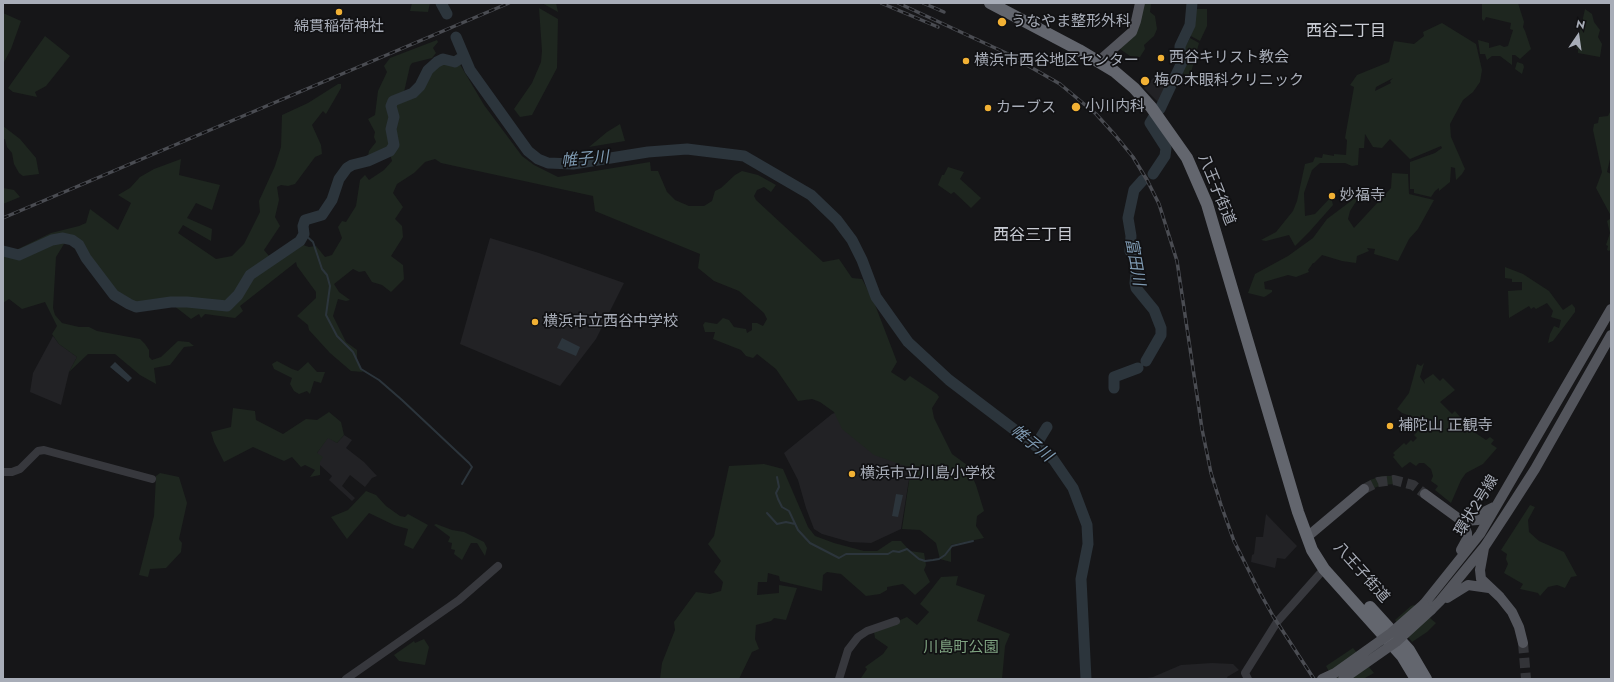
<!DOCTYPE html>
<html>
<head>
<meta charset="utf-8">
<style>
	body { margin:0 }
	#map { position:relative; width:1614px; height:682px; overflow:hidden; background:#161618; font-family:Jost,sans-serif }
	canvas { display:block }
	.frame { position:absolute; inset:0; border:4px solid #a8adb8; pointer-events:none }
	.north { position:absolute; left:1558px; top:16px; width:40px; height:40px; -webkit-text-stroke:3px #111113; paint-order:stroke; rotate:13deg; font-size:11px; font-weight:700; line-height:16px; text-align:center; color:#a8adb8 }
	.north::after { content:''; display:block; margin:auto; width:14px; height:18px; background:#a8adb8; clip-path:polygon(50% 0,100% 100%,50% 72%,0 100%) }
</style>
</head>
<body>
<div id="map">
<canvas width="1614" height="682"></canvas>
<div class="frame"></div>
<div class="north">N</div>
</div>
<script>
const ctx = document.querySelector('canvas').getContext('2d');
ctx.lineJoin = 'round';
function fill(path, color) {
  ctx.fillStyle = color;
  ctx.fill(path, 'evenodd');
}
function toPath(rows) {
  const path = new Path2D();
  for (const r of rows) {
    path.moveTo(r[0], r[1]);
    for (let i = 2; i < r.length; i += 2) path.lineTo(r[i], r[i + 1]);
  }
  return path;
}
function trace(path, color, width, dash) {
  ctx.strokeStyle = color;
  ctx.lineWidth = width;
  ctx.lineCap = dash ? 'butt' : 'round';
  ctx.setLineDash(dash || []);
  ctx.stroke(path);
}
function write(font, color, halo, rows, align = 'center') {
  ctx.font = font + ' Jost,"Noto Sans JP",sans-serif';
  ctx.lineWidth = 3.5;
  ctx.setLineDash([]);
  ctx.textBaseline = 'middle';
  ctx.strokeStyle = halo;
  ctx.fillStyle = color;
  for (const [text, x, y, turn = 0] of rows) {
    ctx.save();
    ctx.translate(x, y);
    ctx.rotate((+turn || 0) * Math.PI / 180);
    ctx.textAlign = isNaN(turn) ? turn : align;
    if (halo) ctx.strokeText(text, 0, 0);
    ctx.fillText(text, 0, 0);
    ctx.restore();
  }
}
fill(toPath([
	[1158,73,1166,81,1167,79,1170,82,1162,101,1159,103,1144,88],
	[490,238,539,253,624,283,596,339,560,386,460,344],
	[53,336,59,344,77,357,69,372,61,405,30,392,33,373],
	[837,412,911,467,901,529,871,543,850,542,822,534,814,529,806,508,798,480,784,453,832,414],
	[344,435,352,440,346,448,364,462,377,476,372,478,365,487,350,475,342,486,355,498,352,501,329,480,332,476,320,465,317,453,328,437,337,443],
	[1266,514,1297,546,1285,559,1277,558,1275,568,1251,562,1252,555,1254,554,1256,537,1263,537],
	[1212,663,1233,664,1239,670,1227,677,1228,679,1141,679,1153,677,1181,665]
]), '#222225');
fill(toPath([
	[412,3,430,3,428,12,410,11],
	[542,3,556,3,558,12],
	[1143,3,1151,3,1150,12,1155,16,1157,29,1154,36,1144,45,1145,49,1140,57,1130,56,1120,49],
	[1482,3,1518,3,1524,22,1523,27,1525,31,1531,49,1520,59,1515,55,1512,55,1512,65,1500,56,1492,56,1487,60,1485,54,1480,54,1478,40,1489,43,1489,48,1500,45,1504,47,1508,46,1513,30,1510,29,1511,23,1486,17,1484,21,1482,19],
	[539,8,558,19,557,68,532,115,520,117,514,109,532,83,541,62,542,51],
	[1194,9,1207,9,1207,26,1200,41,1189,35,1183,45,1181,45,1192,24],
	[1585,9,1592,14,1594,22,1600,30,1598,37,1602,44,1600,57,1578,53,1578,49,1576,49],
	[3,13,21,21,11,49,3,64],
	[1442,23,1476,44,1482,70,1480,82,1473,92,1463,100,1450,124,1451,137,1465,169,1462,174,1456,180,1455,168,1451,167,1450,182,1439,191,1439,188,1435,191,1431,197,1414,193,1414,189,1410,189,1410,162,1435,153,1442,148,1441,146,1410,159,1390,139,1382,148,1373,147,1365,134,1364,148,1359,148,1358,165,1352,166,1345,163,1320,163,1312,170,1304,193,1305,216,1315,214,1331,197,1333,205,1310,231,1295,246,1289,235,1266,241,1261,240,1276,232,1293,211,1297,201,1305,164,1313,162,1315,157,1322,158,1323,154,1334,156,1334,154,1346,155,1347,140,1345,138,1354,87,1350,85,1357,75,1389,62,1394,41,1414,44,1424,36,1423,32],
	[1393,78,1390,81,1391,83,1375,91,1376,87],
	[45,36,70,56,46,86,35,92,37,97,13,92,8,88],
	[1190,38,1199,43,1189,80,1181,71,1184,69,1187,58,1182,48,1185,47],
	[437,40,438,42,433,48,436,53,432,58,412,63,410,66,404,92,414,92,419,89,424,83,420,79,423,73,436,61,442,58,453,58,458,61,484,105,522,156,534,165,558,177,650,162,651,171,658,171,667,192,675,200,689,206,704,206,712,201,715,191,721,188,735,175,742,171,758,175,776,185,771,192,764,187,757,190,754,196,756,200,823,262,839,259,852,278,862,279,874,302,897,362,891,372,905,381,910,376,937,394,939,397,932,408,934,418,952,454,967,465,976,485,984,511,977,516,976,526,984,538,951,545,951,562,940,559,936,543,920,530,902,529,911,468,874,455,842,429,834,412,820,402,812,399,798,401,776,369,757,354,753,358,746,356,741,350,713,339,715,332,705,332,703,325,705,322,717,324,723,318,729,320,734,327,746,329,747,333,752,330,752,323,757,323,763,326,767,319,764,313,739,291,714,281,698,268,700,254,595,211,593,196,441,163,435,159,425,162,414,173,397,184,393,193,403,207,395,219,402,226,403,237,391,256,403,265,404,279,391,292,382,285,372,282,365,271,359,272,353,269,334,284,339,292,350,300,346,301,338,299,333,316,346,342,357,350,357,361,363,372,351,371,330,353,309,330,308,325,297,316,316,298,316,292,297,266,296,262,240,306,243,311,235,318,205,314,201,318,199,314,191,319,173,305,135,309,118,302,105,289,82,260,79,252,71,244,64,244,56,257,53,308,55,315,62,323,79,327,89,327,97,331,140,339,145,344,149,350,149,357,152,360,161,357,178,341,189,342,194,346,184,347,170,365,154,368,156,384,140,375,115,354,88,354,69,372,77,357,59,344,52,334,57,326,45,302,22,309,9,299,3,303,3,245,9,249,18,249,51,233,79,226,86,223,90,209,118,230,131,203,118,195,130,188,140,177,154,169,181,159,179,175,220,185,212,210,196,203,187,218,212,229,211,241,183,225,178,233,216,259,232,256,244,244,260,212,259,201,275,166,281,147,282,115,308,103,338,84,341,84,341,88,326,114,323,111,312,125,321,145,322,154,315,157,295,184,288,186,281,185,277,187,279,200,275,217,280,226,264,250,269,256,285,255,300,244,309,247,316,246,325,257,332,255,342,238,338,227,342,221,346,222,356,206,360,180,365,175,369,180,384,170,392,161,390,154,366,165,369,151,376,142,374,137,375,132,368,119,375,115,378,91,387,72,384,66,390,58],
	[1517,62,1523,64,1524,67,1522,74,1515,69],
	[1611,110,1611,155,1607,172,1611,174,1611,216,1596,188,1602,172,1593,130,1594,124,1598,123,1599,117,1608,116],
	[620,124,625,141,589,147,607,132],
	[3,126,20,139,36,158,39,174,23,176,19,173,14,164,12,153,7,147,5,139,3,139],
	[948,167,964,172,960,179,981,198,971,208,954,192,951,194,938,185,942,175,944,175],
	[1392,173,1408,174,1409,194,1434,200,1418,229,1409,239,1398,261,1374,254,1375,249,1367,248,1369,251,1357,256,1356,263,1342,261,1322,255,1314,263,1313,263,1308,270,1309,272,1296,277,1288,275,1264,282,1265,289,1272,290,1272,292,1266,296,1264,297,1248,293,1255,274,1288,256,1313,238,1327,219,1355,198,1357,200,1350,211,1348,219,1354,228,1391,188],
	[3,188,14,190,20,197,3,204],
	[1611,218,1611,249,1609,251,1607,250,1608,246,1606,245,1610,233,1607,221],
	[1505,267,1523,274,1549,291,1563,310,1572,304,1575,308,1575,312,1553,341,1548,343,1550,334,1554,326,1559,328,1561,320,1551,317,1553,311,1547,303,1536,309,1534,307,1531,309,1529,306,1509,318,1508,291,1522,290,1522,282,1512,282,1512,279,1505,278],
	[277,361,292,369,298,371,308,362,317,372,325,372,321,383,314,381,310,394,307,391,299,394,294,391,290,384,292,378,274,369,272,364],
	[1424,363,1420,377,1425,384,1424,380,1433,374,1440,381,1443,378,1455,390,1440,402,1452,414,1455,411,1471,430,1486,440,1490,437,1494,440,1491,444,1497,448,1483,464,1466,473,1461,480,1451,503,1435,490,1438,486,1431,481,1433,476,1431,469,1424,463,1419,463,1416,466,1410,462,1402,468,1393,457,1395,455,1393,453,1404,443,1406,445,1411,440,1413,442,1417,438,1414,435,1421,428,1411,416,1402,413,1397,409,1409,393,1417,364,1421,366],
	[233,408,255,411,256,420,283,434,306,419,317,420,329,412,341,422,344,435,337,443,328,438,317,453,323,457,320,462,320,475,310,477,315,470,305,465,301,467,292,457,284,461,253,447,224,462,214,442,211,432,231,427],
	[764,464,783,469,808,527,815,536,834,543,864,551,877,551,892,541,901,541,910,551,924,553,926,565,924,570,930,582,915,595,903,584,887,587,887,590,880,594,866,596,841,574,827,572,823,575,822,591,780,581,779,576,768,573,767,582,758,582,757,595,779,593,779,585,797,588,786,620,774,618,771,621,756,625,755,639,759,649,752,652,739,679,660,679,662,663,675,630,674,622,696,592,710,594,721,591,723,582,714,572,721,561,708,544,714,536,729,466],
	[160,473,179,477,187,503,179,539,182,543,181,552,166,568,150,569,148,577,139,575,154,516,156,476],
	[1382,476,1396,476,1397,478,1395,484,1382,485,1369,490,1364,484,1370,480],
	[366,491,376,495,386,506,400,516,405,517,408,514,428,525,413,549,404,545,408,529,394,525,369,513,347,539,331,517,348,510],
	[1530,505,1535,507,1528,520,1529,532,1539,541,1564,552,1577,576,1571,577,1565,588,1557,585,1548,587,1540,596,1538,593,1520,589,1523,584,1504,573,1508,564,1506,559,1507,554,1501,550],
	[436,524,452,530,464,532,484,542,487,548,485,556,477,543,471,543,462,560,454,554,455,550,451,549,452,543,448,542,450,537,434,525],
	[958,576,956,585,985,595,977,621,1010,634,1005,646,1002,679,861,678,867,669,865,667,883,654,888,647,875,638,874,632,907,617,917,625,929,612,920,604,941,577],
	[1414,605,1436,623,1427,632,1412,642,1395,620,1411,606],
	[424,639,429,647,425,665,399,661,394,655,414,641,415,643],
	[1353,648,1374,673,1363,679,1333,679,1326,666]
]), '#1e261f');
fill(toPath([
	[562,338,580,347,576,356,557,348],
	[115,362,132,378,128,382,110,367],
	[896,494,903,495,898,517,892,516]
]), '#2c353c');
trace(toPath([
	[304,234,313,242,322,269,327,275,330,286,326,315,337,336,353,352,361,369,379,380,402,400,469,463,472,467,462,484],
	[777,477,779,487,776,493,778,499,782,507,789,511,798,530,810,543,839,558,846,554,888,554,893,551,899,552,907,549,919,559,925,561,933,560,939,559,945,555,952,546,973,541],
	[767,513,777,524,786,522,795,524]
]), '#2c353c', 2);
trace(toPath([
	[441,3,447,14],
	[456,37,470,70,528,151,538,159,548,163,573,164,648,152,687,149,744,156,811,195,837,220,852,240,862,260,876,297,908,342,949,380,1053,459,1073,488,1087,525,1088,544,1081,579,1086,679],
	[1160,109,1183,60,1180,53,1180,46,1190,25,1192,3],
	[1153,118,1150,123,1166,148,1165,156,1153,174],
	[1143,180,1134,190,1128,218,1131,236,1130,251,1137,262,1135,283,1136,288,1154,310,1161,328,1161,335,1146,361],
	[3,251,19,255,52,240,63,238,72,240,79,245,86,258,114,295,129,304,136,307,171,302,187,302,227,306,238,295,250,275,300,241,304,234,303,226,305,220,322,215,332,200,339,179,347,168,352,165,368,161,390,151,394,145,391,129,394,117,391,106,393,101,413,93,420,86,428,70,437,62,443,59,455,62,464,56],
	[1114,388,1114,377,1138,368],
	[1036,445,1047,427]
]), '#2c353c', 11);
trace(toPath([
	[1364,489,1378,482,1394,480,1413,485,1425,494],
	[1523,643,1526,679]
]), '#333438', 10, [10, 5]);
trace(toPath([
	[3,472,12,472,20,469,38,451,44,450,152,479],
	[346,679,459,600,498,566],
	[839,679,848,650,858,637,867,631,896,621],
	[1248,679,1245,673,1277,622,1324,569]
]), '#37383d', 8);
trace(toPath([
	[1099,61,1132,32,1136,21,1140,3],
	[1425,494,1462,521,1467,533,1467,539,1461,550],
	[1462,521,1478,520,1486,511,1494,507],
	[1307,537,1364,489],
	[1484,548,1480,570,1481,579,1500,597,1512,612,1519,627,1523,643],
	[1447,598,1468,585,1489,588],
	[1424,604,1480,534,1611,309],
	[1431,610,1440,601,1485,546,1508,511,1535,469,1611,335]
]), '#53555c', 10);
trace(toPath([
	[990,3,1079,50,1114,71,1134,88,1151,107,1187,158,1207,204,1298,512,1312,550,1324,569,1402,656,1416,679],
	[1370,607,1409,650,1426,679]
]), '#63666e', 12);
const rail = toPath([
	[881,3,938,27],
	[898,3,1006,53,1060,84,1096,114,1115,135,1133,157,1147,180,1159,204,1177,261,1202,429,1211,473,1221,505,1234,541,1259,591,1273,616,1314,679],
	[923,3,944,12],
	[3,218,509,3]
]);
trace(rail, '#4a4c52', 3.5);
trace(rail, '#111113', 2, [6]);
trace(toPath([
	[1322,679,1335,673,1391,633,1424,604],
	[1343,679,1396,642,1431,610]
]), '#53555c', 10);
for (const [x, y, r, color] of [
	[339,12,4,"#f2b134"],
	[1002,22,5,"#f2b134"],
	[1161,58,4,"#f2b134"],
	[966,61,4,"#f2b134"],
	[1145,81,5,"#f2b134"],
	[1076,107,5,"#f2b134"],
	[988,108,4,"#f2b134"],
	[1332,196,4,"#f2b134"],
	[535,322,4,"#f2b134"],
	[1390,426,4,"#f2b134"],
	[852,474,4,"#f2b134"]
]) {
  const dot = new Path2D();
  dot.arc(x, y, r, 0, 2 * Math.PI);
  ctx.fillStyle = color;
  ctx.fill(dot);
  trace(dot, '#111113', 1.5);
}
write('15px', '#a8adb8', '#111113', [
	["うなやま整形外科",1011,22],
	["綿貫稲荷神社",339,27,"center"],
	["西谷キリスト教会",1169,58],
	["横浜市西谷地区センター",974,61],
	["梅の木眼科クリニック",1154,81],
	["小川内科",1085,107],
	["カーブス",996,108],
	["妙福寺",1340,196],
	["横浜市立西谷中学校",543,322],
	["補陀山 正観寺",1398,426],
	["横浜市立川島小学校",860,474]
], 'left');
write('15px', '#a8adb8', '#111113', [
	["八王子街道",1216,190,68],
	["環状2号線",1477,506,-58],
	["八王子街道",1361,573,48]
]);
write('15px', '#7fa381', '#111113', [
	["川島町公園",961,648]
]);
write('16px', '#c9ccd4', '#111113', [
	["西谷二丁目",1346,32],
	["西谷三丁目",1033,236]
]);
write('italic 16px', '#7f9bb3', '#111113', [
	["帷子川",585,160,-5],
	["富田川",1134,262,80],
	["帷子川",1031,444,39]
]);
</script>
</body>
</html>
